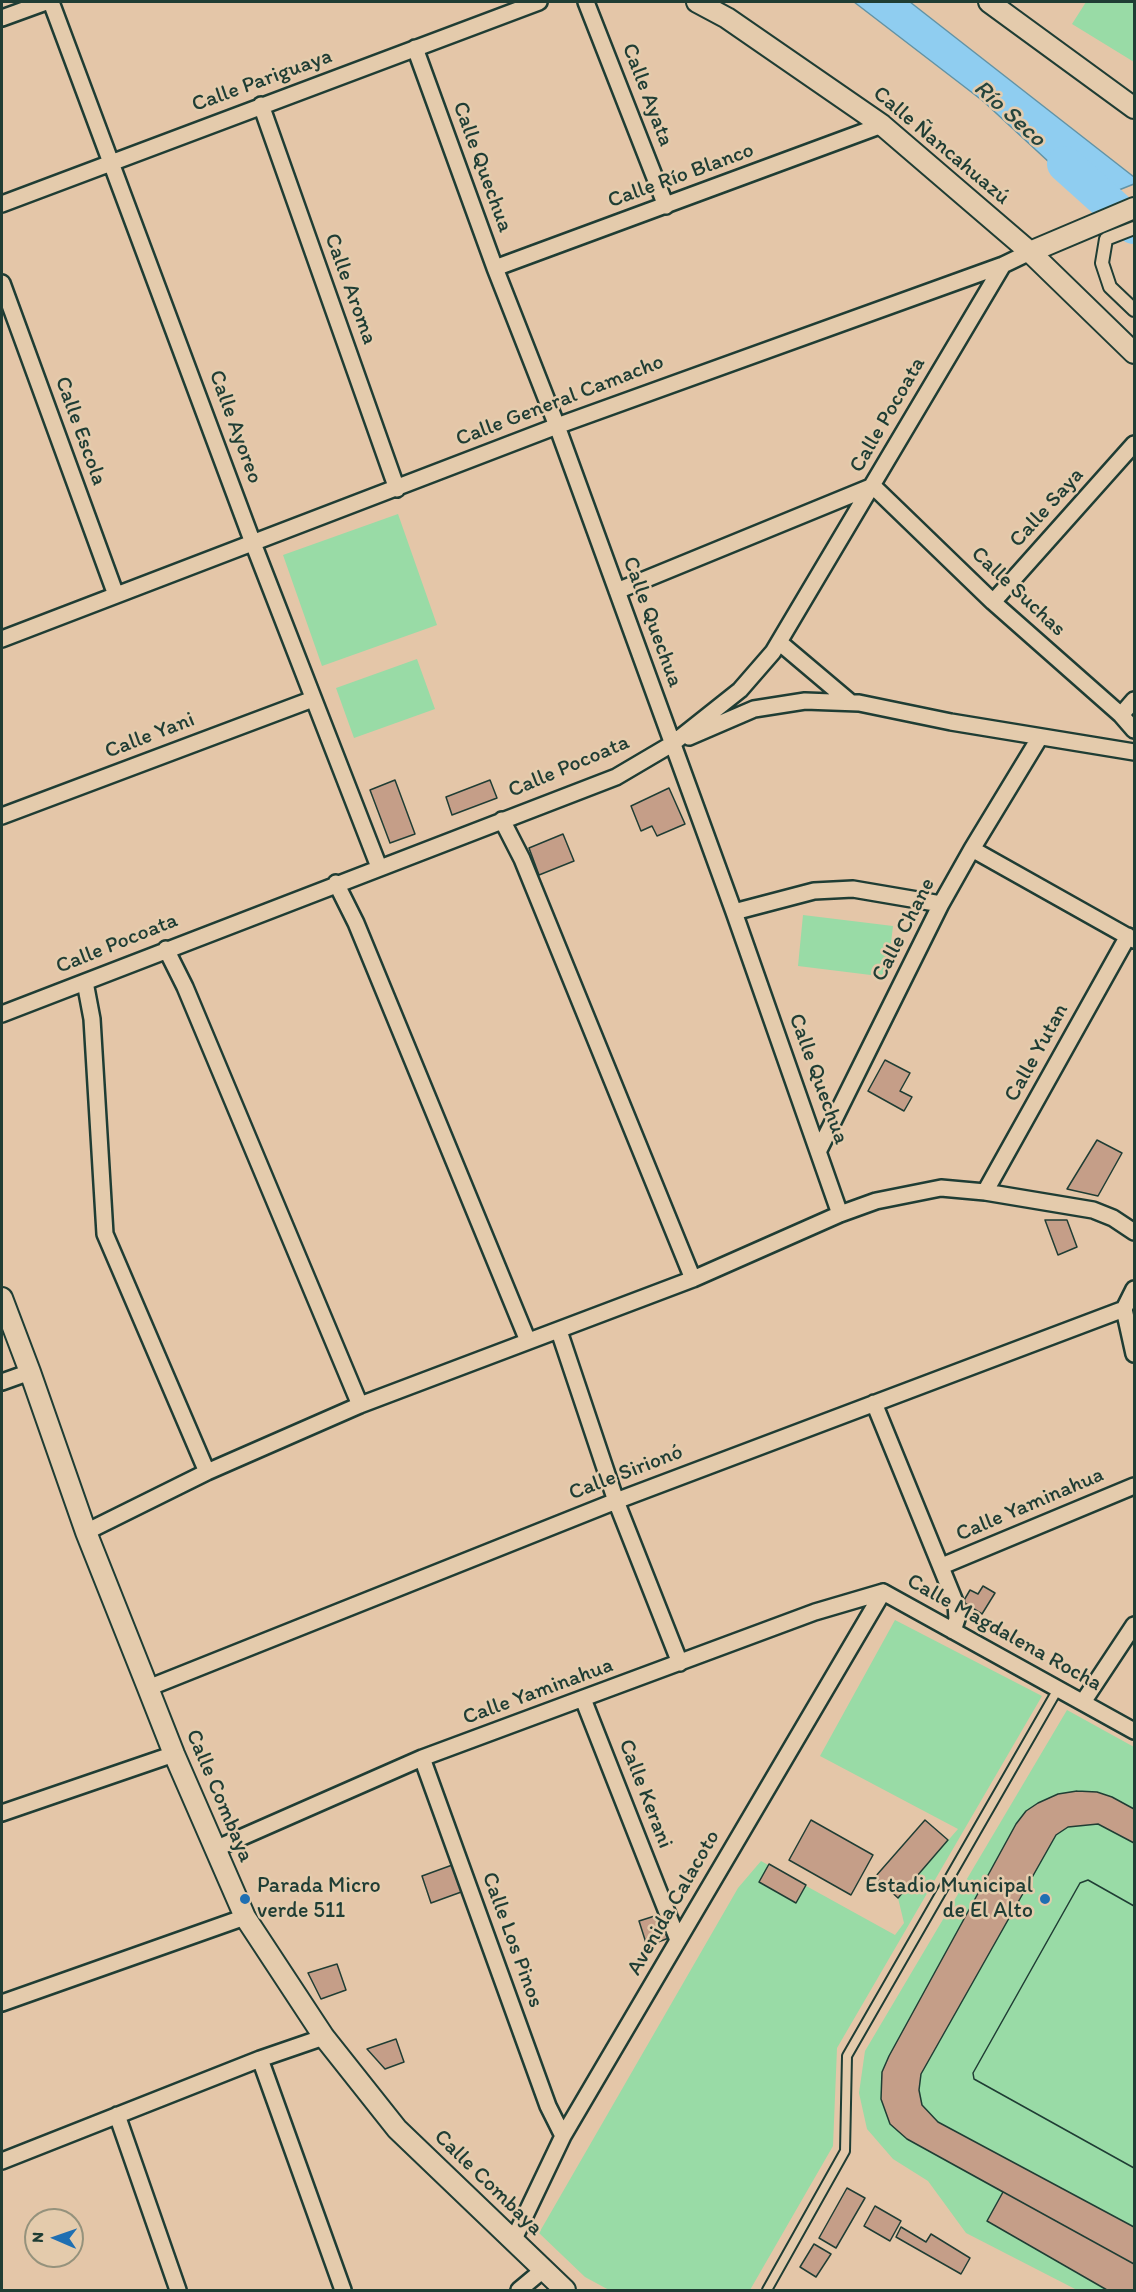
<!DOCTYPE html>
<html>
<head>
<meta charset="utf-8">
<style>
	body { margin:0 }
	#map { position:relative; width:1136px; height:2292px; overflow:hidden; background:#e4c6a8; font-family:Itim,sans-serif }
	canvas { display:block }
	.frame { position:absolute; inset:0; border:3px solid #1f3d34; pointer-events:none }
	.north { position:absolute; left:24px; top:2208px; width:60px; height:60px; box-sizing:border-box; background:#e4cbac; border:2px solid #95927c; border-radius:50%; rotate:272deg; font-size:16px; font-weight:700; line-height:24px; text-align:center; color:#1f3d34 }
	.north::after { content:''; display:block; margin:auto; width:21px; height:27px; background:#1f6fb2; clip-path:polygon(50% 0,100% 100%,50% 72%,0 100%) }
</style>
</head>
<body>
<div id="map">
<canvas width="1136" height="2292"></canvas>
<div class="frame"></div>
<div class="north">N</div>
</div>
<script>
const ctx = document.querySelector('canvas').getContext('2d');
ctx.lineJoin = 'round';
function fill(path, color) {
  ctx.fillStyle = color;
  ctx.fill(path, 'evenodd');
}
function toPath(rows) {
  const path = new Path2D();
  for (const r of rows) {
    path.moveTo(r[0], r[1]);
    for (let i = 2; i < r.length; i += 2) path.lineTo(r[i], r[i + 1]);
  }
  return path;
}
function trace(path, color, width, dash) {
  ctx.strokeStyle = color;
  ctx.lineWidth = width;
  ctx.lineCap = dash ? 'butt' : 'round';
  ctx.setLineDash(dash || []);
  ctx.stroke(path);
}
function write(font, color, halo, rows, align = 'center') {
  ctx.font = font + ' Itim,sans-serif';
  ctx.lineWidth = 5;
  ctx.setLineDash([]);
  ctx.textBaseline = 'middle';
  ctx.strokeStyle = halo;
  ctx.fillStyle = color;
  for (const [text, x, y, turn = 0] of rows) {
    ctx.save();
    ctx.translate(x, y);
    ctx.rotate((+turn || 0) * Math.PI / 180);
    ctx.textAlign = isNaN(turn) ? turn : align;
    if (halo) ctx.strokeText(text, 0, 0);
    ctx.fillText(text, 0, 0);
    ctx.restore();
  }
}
fill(toPath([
	[1086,2,1134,2,1134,62,1072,24],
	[398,514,437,625,322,666,283,555],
	[417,659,435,709,354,738,336,688],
	[803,915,893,926,887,977,798,966],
	[895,1620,1042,1696,837,2048,833,2146,750,2290,609,2290,585,2277,539,2233,738,1888,761,1861,895,1935,904,1923,898,1898,958,1829,820,1756],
	[1067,1710,1134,1747,1134,2290,1077,2290,966,2233,928,2181,893,2159,867,2129,859,2093,865,2051]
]), '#99dba6');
const water = toPath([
	[854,2,910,2,1134,177,1134,184,1091,201,983,101,854,2]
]);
fill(water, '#8fcdf0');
trace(water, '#6293a5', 1.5);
trace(toPath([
	[1065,164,1134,226]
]), '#8fcdf0', 36);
const building = toPath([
	[395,780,415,834,390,843,370,790,395,780],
	[490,780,497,798,452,815,446,797,490,780],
	[669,788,685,824,657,836,652,826,641,831,631,806,669,788],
	[563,834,574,861,539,875,529,848,563,834],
	[885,1060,910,1073,900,1091,912,1097,904,1111,868,1091,885,1060],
	[1097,1140,1122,1153,1098,1196,1067,1189,1097,1140],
	[1045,1220,1067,1220,1077,1247,1058,1255,1045,1220],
	[983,1586,995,1593,982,1614,963,1602,970,1590,978,1594,983,1586],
	[1077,1791,1097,1792,1112,1797,1134,1809,1134,1906,1088,1880,1080,1883,973,2073,974,2079,1134,2168,1134,2290,1107,2290,987,2221,1003,2192,907,2139,890,2124,881,2099,882,2072,889,2056,1016,1824,1026,1811,1038,1803,1058,1794,1077,1791],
	[1077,1791,1097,1792,1112,1797,1134,1809,1134,1906,1088,1880,1080,1883,973,2073,974,2079,1134,2168,1134,2264,907,2139,890,2124,881,2099,882,2072,889,2056,1016,1824,1026,1811,1038,1803,1058,1794,1077,1791],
	[1077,1791,1097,1792,1112,1797,1134,1809,1134,1843,1098,1824,1068,1827,1056,1835,921,2074,919,2090,922,2105,938,2122,1134,2227,1134,2264,907,2139,890,2124,881,2099,882,2072,889,2056,1016,1824,1026,1811,1038,1803,1058,1794,1077,1791],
	[811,1820,873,1855,851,1895,789,1860,811,1820],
	[925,1820,948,1840,898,1898,875,1877,925,1820],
	[455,1864,464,1891,431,1903,422,1876,455,1864],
	[769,1864,806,1885,796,1903,759,1882,769,1864],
	[661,1914,669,1938,647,1946,639,1921,661,1914],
	[337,1964,346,1990,321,1999,308,1973,337,1964],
	[396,2039,404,2062,385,2069,367,2049,396,2039],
	[847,2188,865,2198,836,2248,819,2238,847,2188],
	[875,2206,901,2221,890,2241,864,2226,875,2206],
	[901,2227,926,2242,931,2234,970,2258,961,2274,896,2237,901,2227],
	[814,2244,831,2254,816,2277,800,2267,814,2244]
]);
fill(building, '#c59e88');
trace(building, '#1f3d34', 1.5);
const service = toPath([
	[767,2290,845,2151,847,2056,1058,1689]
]);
const pedestrian = toPath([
	[1134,228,1106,239,1102,263,1110,287,1134,310]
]);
const minor = toPath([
	[51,2,253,543,379,867],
	[586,2,666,206],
	[2,18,46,2],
	[415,48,495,268,557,426,734,912,840,1214],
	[261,105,397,489],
	[2,204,539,2],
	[495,268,882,125],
	[2,283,116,595],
	[617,591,873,486,993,602,1121,715,1134,730],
	[993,602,1134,444],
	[2,639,557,426,1003,265,1030,252],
	[779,642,850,702],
	[1121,715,1134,700],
	[689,737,754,709,805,701,859,703,951,722,1134,752],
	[2,816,313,699],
	[502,820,522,859,693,1279],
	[972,849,1134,940],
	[336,883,356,923,528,1341],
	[734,912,814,891,853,889,941,904],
	[166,949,185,987,360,1405],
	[85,982,92,1019,105,1234,207,1472],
	[2,1014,616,777,672,744,740,690,773,652,1003,265],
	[819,1150,941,904,972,849,1040,737],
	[985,1192,1128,936],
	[1134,1289,1124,1309,1134,1354],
	[559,1331,616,1501,680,1663],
	[2,1382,30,1372],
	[874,1403,956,1604,957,1619,953,1631],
	[86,1532,207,1472,360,1405,693,1279,840,1214,876,1201,941,1188,985,1192,1093,1210,1113,1218,1134,1232],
	[942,1566,1134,1486],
	[883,1592,1134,1731],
	[148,1688,616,1501,1124,1309],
	[583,1699,678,1940],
	[1083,1702,1134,1625],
	[422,1758,548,2106,563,2136],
	[2,1813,174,1754],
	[215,1849,422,1758,815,1612,883,1592],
	[2,2003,245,1917],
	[260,2059,343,2290],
	[117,2115,178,2290],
	[2,2161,260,2059,324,2037],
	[513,2241,563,2136,883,1592],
	[519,2290,543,2270]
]);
const tertiary = toPath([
	[697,2,727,18,882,125,1030,252,1134,353],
	[989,2,1134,108],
	[1030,252,1134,208],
	[2,1298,30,1372,86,1532,148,1688,174,1754,245,1917,324,2037,397,2129,565,2290]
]);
trace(service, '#1f3d34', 12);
trace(pedestrian, '#1f3d34', 16);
trace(minor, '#1f3d34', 20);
trace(tertiary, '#1f3d34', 24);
trace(service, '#e4cbac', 8);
trace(pedestrian, '#e4cbac', 12);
trace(minor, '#e4cbac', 15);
trace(tertiary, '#e4cbac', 20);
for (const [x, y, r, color] of [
	[245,1899,6,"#1f6fb2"],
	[1045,1899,6,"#1f6fb2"]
]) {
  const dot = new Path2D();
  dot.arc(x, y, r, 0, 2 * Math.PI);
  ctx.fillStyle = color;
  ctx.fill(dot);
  trace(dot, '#e4cbac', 2);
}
write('22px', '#1f3d34', '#e4cbac', [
	["Calle Pariguaya",262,81,-20],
	["Calle Ayata",647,95,69],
	["Calle Ñancahuazú",941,146,40],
	["Calle Quechua",482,167,70],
	["Calle Río Blanco",681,176,-20],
	["Calle Aroma",350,289,70],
	["Calle General Camacho",560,401,-21],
	["Calle Pocoata",888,415,-60],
	["Calle Ayoreo",235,427,70],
	["Calle Escola",80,431,70],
	["Calle Saya",1047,508,-48],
	["Calle Suchas",1018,592,43],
	["Calle Quechua",652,622,70],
	["Calle Yani",150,736,-21],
	["Calle Pocoata",569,767,-23],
	["Calle Chane",904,930,-63],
	["Calle Pocoata",117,944,-22],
	["Calle Yutan",1037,1053,-61],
	["Calle Quechua",818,1079,70],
	["Calle Sirionó",626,1473,-21],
	["Calle Yaminahua",1030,1505,-23],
	["Calle Magdalena Rocha",1004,1633,29],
	["Calle Yaminahua",538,1692,-20],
	["Calle Kerani",645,1794,69],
	["Calle Combaya",219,1796,67],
	["Avenida Calacoto",674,1903,-60],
	["Calle Los Pinos",512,1940,70],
	["Calle Combaya",488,2183,44]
]);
write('22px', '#1f3d34', '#e4cbac', [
	["Parada Micro",257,1886],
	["verde 511",257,1911],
	["Estadio Municipal",1033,1886,"right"],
	["de El Alto",1033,1911,"right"]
], 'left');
write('italic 24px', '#25443d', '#e4cbac', [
	["Río Seco",1009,114,42]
]);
</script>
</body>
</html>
